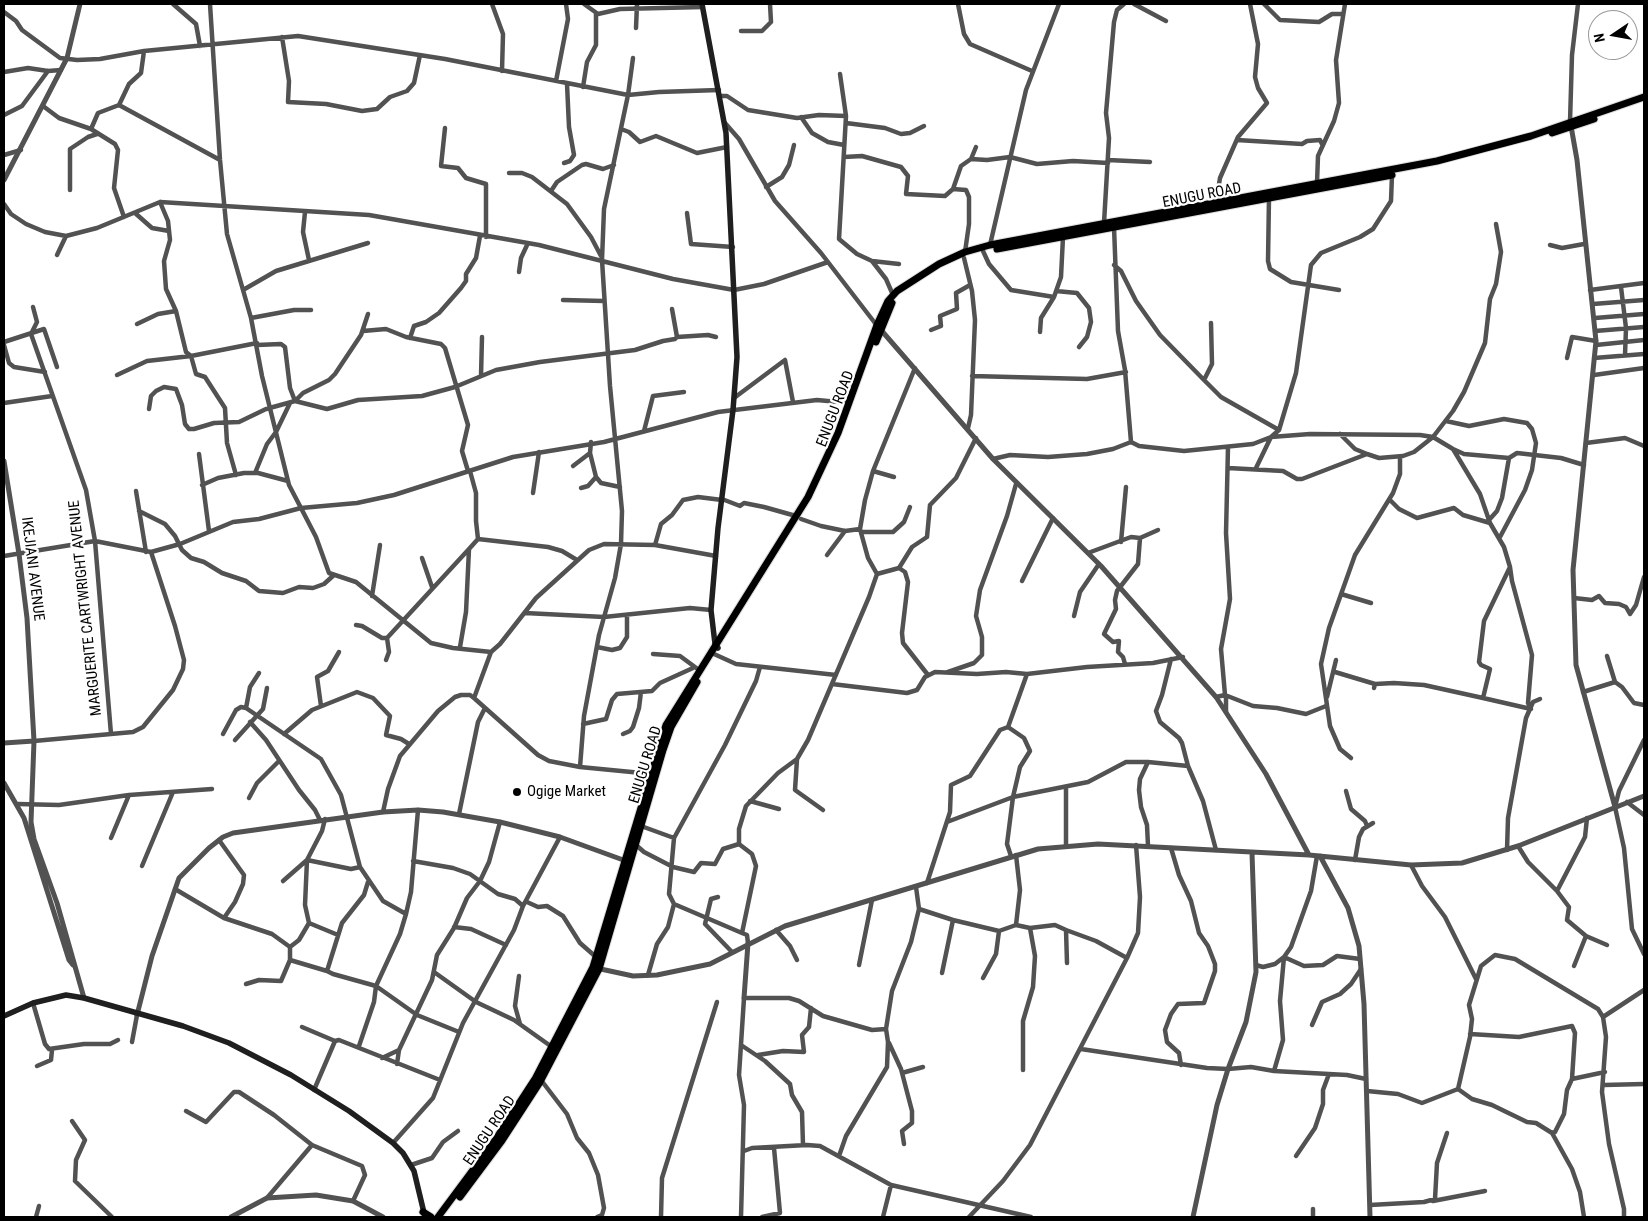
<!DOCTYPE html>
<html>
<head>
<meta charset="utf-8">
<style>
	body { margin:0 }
	#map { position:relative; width:1648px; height:1221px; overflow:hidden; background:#fff; font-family:"Roboto Condensed",sans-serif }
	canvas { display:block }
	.frame { position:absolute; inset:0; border:5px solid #000; pointer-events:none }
	.north { position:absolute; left:1588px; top:10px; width:50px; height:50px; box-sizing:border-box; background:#fff; border:1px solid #999; border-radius:50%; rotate:258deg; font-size:14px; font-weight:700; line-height:20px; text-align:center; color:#000 }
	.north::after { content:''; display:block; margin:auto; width:18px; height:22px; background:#000; clip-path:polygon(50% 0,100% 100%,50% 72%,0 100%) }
</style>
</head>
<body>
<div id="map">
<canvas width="1648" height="1221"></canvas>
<div class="frame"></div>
<div class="north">N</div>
</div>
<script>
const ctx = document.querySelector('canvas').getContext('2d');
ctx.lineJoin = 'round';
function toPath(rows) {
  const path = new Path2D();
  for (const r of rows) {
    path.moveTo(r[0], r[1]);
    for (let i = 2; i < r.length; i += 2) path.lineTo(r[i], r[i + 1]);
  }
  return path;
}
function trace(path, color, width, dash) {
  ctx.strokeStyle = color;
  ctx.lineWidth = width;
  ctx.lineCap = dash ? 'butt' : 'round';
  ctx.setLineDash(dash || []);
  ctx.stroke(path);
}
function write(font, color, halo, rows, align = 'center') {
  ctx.font = font + ' "Roboto Condensed",sans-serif';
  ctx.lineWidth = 4.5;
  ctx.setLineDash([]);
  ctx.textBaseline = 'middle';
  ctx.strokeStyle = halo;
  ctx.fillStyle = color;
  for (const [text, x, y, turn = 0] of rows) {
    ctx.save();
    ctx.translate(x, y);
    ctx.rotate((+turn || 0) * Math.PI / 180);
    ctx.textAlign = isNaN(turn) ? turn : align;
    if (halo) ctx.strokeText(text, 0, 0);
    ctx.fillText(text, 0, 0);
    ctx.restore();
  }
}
const primary = toPath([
	[1552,133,1594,119],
	[997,249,1392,175],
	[876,342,892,303],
	[460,1197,501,1142,540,1082,599,969,663,750,671,727,697,682],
	[423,1212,431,1217],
	[438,1217,496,1139,535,1079,593,967,666,725,808,497,838,433,877,325,888,301,897,291,939,264,965,252,990,245,1437,161,1531,136,1644,97]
]);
trace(primary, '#dbdbdb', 9);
trace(toPath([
	[173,4,196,24,200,46],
	[492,4,503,34,502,71],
	[584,4,598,14,620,9,703,7],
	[958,4,964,34,970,44,1032,71],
	[1134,4,1166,21],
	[1264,4,1280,20,1319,22,1332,14,1342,14],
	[4,12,16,21,22,30,60,58,77,60,100,59,144,51,298,36,445,59,628,95,659,92,719,90],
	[636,28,637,4],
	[741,31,762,31,771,22,770,4],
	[282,37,289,81,288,102,326,104,362,111,377,109,390,97,407,91,414,83,420,55],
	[4,72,28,68,48,71,61,70],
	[840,74,846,116,839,239,857,254,872,261,886,279,893,295],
	[556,81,568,19,566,4],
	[583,87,587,62,596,45,596,13],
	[720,96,727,96,748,110,797,118,819,115,846,116],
	[119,105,220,160],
	[43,106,59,118,91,129,115,144,118,150,114,188,124,217],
	[4,115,22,106,48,71],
	[801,117,812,133,828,142,844,145],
	[1570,122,1572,55,1578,4],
	[725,123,739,139,775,201,821,253,878,327],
	[846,123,885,128,901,134,910,133,924,126],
	[445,128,441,166,458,168,466,178,486,184,486,237],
	[91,129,98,113,119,105,129,84,141,73,144,51],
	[621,129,629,132,640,142,656,136,697,153,727,147],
	[1237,140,1302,144,1307,141,1320,140,1322,144],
	[4,155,21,150],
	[844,157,862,156,901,167,908,176,906,194,945,196,953,189,961,166,971,159,976,147],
	[971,159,987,160,1010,157,1037,164,1073,161,1108,163],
	[1108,160,1150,162],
	[564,163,570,161,574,155,569,127,567,84],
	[509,173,522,173,532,177,567,204,591,237,601,256],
	[1317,183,1318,156,1334,121,1339,103,1336,60,1345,4],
	[766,187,782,177,789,165,794,145],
	[953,189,966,190,969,197,969,224,965,252],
	[70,190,70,149,88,137,97,134],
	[551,191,557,182,582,165,586,164,603,169,614,165],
	[1269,197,1268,261,1270,269,1291,282,1339,290],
	[160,202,168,221,170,240,164,261,166,289,176,311,186,352,191,356,196,374,205,377,225,408,227,443,236,475],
	[1216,202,1220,178,1238,137,1267,103,1258,88,1255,77,1258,44,1250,4],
	[4,204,11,214,26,224,45,232,66,236,97,228,160,202,369,215,539,245,673,279,734,290,764,284,828,262],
	[305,212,303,232,309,260],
	[135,213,152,228,169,231],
	[687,213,691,244,733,247],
	[1104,223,1109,138,1106,113,1114,22,1117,10,1124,4],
	[1114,227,1118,331,1125,370,1131,442],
	[990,245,1026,90,1059,4],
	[1550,245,1562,248,1584,244],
	[983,251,989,264,1011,290,1054,297,1061,277,1063,237],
	[57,255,66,236],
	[964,258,972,291,975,320,971,415,968,428],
	[872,261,899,264],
	[1114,265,1121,271,1136,301,1160,335,1204,380,1221,397,1279,430],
	[519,272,521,258,528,243],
	[1621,287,1626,328,1625,355],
	[243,290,276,271,368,243],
	[1590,290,1644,283],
	[1056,291,1077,293,1089,308,1091,322,1087,337,1079,347],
	[563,300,604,301],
	[1593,304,1644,300],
	[33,307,37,322,31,334,86,490,95,541,111,734,34,741],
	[672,309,677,337],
	[251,318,294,310,311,310],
	[1595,318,1644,314],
	[137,324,158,314,176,311],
	[931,330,941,326,940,316,957,309,956,293,970,285],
	[363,331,386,329,406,337,441,344,445,348,468,425,462,451,468,471],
	[1595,331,1644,327],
	[1040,332,1041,318,1054,297],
	[410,338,414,326,426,322,439,313,461,288,466,281,466,274,476,258,480,236],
	[4,342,44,329,57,367],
	[4,345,9,363,14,367,45,372],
	[257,345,281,344,285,347,290,388,295,401],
	[1596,345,1644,340],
	[1567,358,1572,337,1596,341],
	[1594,358,1644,354],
	[117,375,147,361,191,356,257,343],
	[1594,375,1644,368],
	[481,376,482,337],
	[972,376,1087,379,1126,372],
	[1204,380,1212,364,1211,323],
	[734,398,785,360,793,402],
	[295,401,327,409,358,400,422,396,455,387,496,370,540,362,635,350,663,341,675,339,677,337,708,335,716,337],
	[4,403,52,396],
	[149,409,151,396,156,391,164,387,176,389,182,405,185,424,189,429,194,429,214,423,239,422,266,409,295,401,303,393,329,380,335,374,361,335,368,314],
	[1446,421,1469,426,1504,419,1527,423,1532,429,1536,443,1532,470,1525,490,1500,537],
	[644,431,653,396,684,392],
	[1340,434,1355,449,1367,454,1379,458,1403,456,1414,452,1433,437,1453,411,1464,392,1485,343,1490,299,1496,284,1501,252,1496,224],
	[591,442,590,453,596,477,601,483,620,487],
	[1586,443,1625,438,1644,446],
	[1453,449,1480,494,1490,523,1504,547,1510,567,1512,581,1532,655,1528,703,1531,709,1483,698,1490,669,1481,665,1479,662,1484,621,1510,567],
	[199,454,209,531],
	[993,459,1010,455,1048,457,1087,454,1113,449,1131,442,1139,446,1184,451,1253,444,1271,437,1310,434,1420,435,1433,437,1453,449,1464,454,1509,458],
	[573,466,590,453],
	[1228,468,1283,471,1297,479,1302,479,1367,454],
	[1256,468,1271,437,1279,430,1296,373,1311,265,1321,253,1360,237,1373,229,1391,201,1392,175],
	[873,471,894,477],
	[255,473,267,444,276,432,290,403],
	[202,485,218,478,244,473,258,473,288,481],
	[581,488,588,486,596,477],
	[136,491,146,552],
	[533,493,539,452],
	[722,499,740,506,744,503,764,507,796,516],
	[1390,500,1399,509,1417,518,1454,508,1463,515,1490,523],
	[139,511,165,524,175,536,182,550,191,558,204,562,222,573,246,581,259,591,283,593,299,587,313,588,324,584,334,575],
	[801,519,821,526,845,531,860,529],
	[1489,520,1497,511,1502,498,1509,458,1517,453,1561,458,1584,465],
	[861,532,893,532,904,522,910,507],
	[478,539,548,547,562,551,577,560],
	[1121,542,1126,487],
	[655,545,661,524,672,515,683,500,698,497,722,500],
	[1088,553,1131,537,1140,538,1158,530],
	[827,555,845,531],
	[4,556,95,541,151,552,180,544,233,522,259,519,301,508,289,485,262,376,251,318,227,234,220,160,210,4],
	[422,558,432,587],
	[899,568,905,572,908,582,902,633,903,643,928,675],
	[877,574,899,568,912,547,927,537,930,505,956,478,976,438],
	[1022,581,1053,518],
	[1341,594,1371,603],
	[372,596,380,545],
	[1574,598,1592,600,1599,596,1605,603,1619,604,1626,607,1630,614,1636,605,1644,577],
	[525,613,604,617,690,608,711,610],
	[1074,616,1080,592,1099,564],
	[356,625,362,626,382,638,387,638,469,549],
	[460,647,466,612,469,549,478,539,476,521,476,493,470,471],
	[597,647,612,650,620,648,627,637,627,615],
	[491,652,453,648,431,643,356,582,329,573,316,537,301,508,357,503,394,495,513,457,604,442,718,412,817,400,849,403],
	[653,654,680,656,699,670],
	[714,654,736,664,836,675],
	[1607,656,1615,682,1622,687,1634,703,1644,705],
	[1171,659,1162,695,1156,711,1160,722,1179,738,1182,743,1188,766,1203,801,1216,850],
	[386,660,389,652,387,638],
	[1125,664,1123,657,1118,652,1119,641,1113,642,1104,634,1116,609,1115,600,1117,591,1138,564,1140,538],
	[948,672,974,663,982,655,982,637,976,616,980,590,1007,516,1016,484],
	[1335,672,1375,684,1374,688],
	[832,684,907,693,917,690,925,677,935,672,977,674,1006,672,1027,674,1087,667,1153,663,1183,657],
	[1375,684,1394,683,1424,685,1483,698],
	[1583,692,1615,682],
	[1225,695,1221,649,1230,599,1226,533,1228,447],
	[1216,697,1225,695,1253,706,1277,708,1306,714,1326,706],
	[1327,697,1336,660],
	[474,698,491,652,500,644,536,598,589,550,604,544,655,545,716,556],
	[321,706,317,677,328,671,339,652],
	[246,708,250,687,259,673],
	[1226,712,1226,696],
	[250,722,266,740,299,790,315,810,320,820],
	[583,724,606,719,612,700,617,694,652,691,660,683,693,668],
	[1008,727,1024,738,1030,751,1020,767,1013,797,1007,844,1011,856],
	[111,734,133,732,143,727,173,690,183,669,184,660,175,626,151,552],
	[223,734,236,710,241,707,246,708,321,759,341,795,360,867,383,901,406,914],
	[284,734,312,710,357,692,373,698,390,716,386,735,401,739,409,744],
	[623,734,630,731,633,727,639,708,641,692],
	[235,740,263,709,267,688],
	[1644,740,1619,791,1615,807,1624,848,1632,929,1644,954],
	[1351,758,1340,749,1330,726,1321,664,1329,628,1355,555,1393,493,1400,474,1400,457],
	[797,759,795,790,823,810],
	[580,767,584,716,599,635,615,578,621,544,622,511,610,386,602,260,604,209,628,95,633,58],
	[1346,791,1351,809,1365,821,1367,826],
	[249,798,257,783,279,761],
	[750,801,779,809],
	[1627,802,1644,815],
	[18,804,59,805,129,795,212,789],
	[418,810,411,892,406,914,400,934,376,986,417,1015,459,1032],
	[383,812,388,789,400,756,438,711,455,697,461,695,470,695,474,698,538,755,549,761,580,767,652,774],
	[459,814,478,722,485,708],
	[325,819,322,831,307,860,305,905,309,923,338,935],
	[947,822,1013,797,1088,782,1126,762,1148,762,1188,766],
	[641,826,674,838],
	[111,838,129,795],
	[219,840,244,875,243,884,235,902,224,918],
	[636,845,644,852,673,867,694,872,701,863,715,864,723,849,739,844],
	[1066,846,1066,787],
	[1148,846,1147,825,1141,807,1139,790,1140,779,1148,762],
	[1518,846,1528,862,1557,891,1569,907,1567,920,1586,936],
	[1171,848,1179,875,1191,901,1199,933,1208,946,1215,964,1215,971,1204,1003,1178,1004,1171,1014,1165,1030,1167,1042,1179,1053,1181,1065],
	[1507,850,1508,818,1526,718,1533,702,1540,699],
	[1355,860,1359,837,1363,829,1373,823],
	[413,861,453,868,470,874,498,894,515,899,523,906],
	[1411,865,1422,886,1445,917,1476,979],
	[142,866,173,792],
	[283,881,307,860,351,869,360,867],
	[927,883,950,812,951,785,970,776,1000,730,1008,727,1027,674],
	[175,889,224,918,272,934,290,947],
	[1557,891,1585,837,1587,818],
	[718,897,711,899,705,924,732,952],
	[527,902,538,907,547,906,563,916,580,943,596,957],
	[919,909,953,920,999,931,1016,925,1020,890,1016,855],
	[309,923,299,940,290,947,290,960,327,971],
	[1016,925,1030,928,1055,925,1066,930,1067,963],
	[454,927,471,929,506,945],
	[776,930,790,946,797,960],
	[1066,930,1096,941,1127,958],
	[742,933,674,904,669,894,674,838,725,745,756,681,760,667],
	[748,943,747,935,742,933,756,866,752,854,739,844,739,829,746,806,778,773,797,759,808,740,869,597,877,574,868,558,860,529,865,500,873,471,915,368],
	[859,965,872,900],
	[1256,965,1263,967,1275,964,1284,957,1291,947,1311,891,1317,856],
	[1574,966,1586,936,1607,945],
	[434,972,476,1002,514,1020,552,1047],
	[942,973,953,920],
	[648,975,657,944,668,927,674,904],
	[519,976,515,1006,520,1024],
	[983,978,996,954,999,931],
	[246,984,259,980,281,981,290,960],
	[33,1003,45,1044,49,1049,84,1044,110,1044,118,1040],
	[1312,1025,1322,1002,1340,994,1351,984,1361,969],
	[302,1027,335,1041],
	[1470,1034,1519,1037,1572,1026,1575,1033,1572,1079],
	[132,1042,137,1015],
	[889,1043,901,1069,912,1111,912,1123,902,1131,904,1144],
	[741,1045,765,1061,790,1084,792,1095,802,1112,803,1145],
	[359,1046,374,1002,376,986,333,974,327,971,342,923,364,895,368,882],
	[1081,1049,1207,1068,1228,1069,1251,1067,1274,1071,1347,1075,1366,1079],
	[758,1055,783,1051,804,1052,802,1035,809,1027,811,1008],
	[382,1058,399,1050],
	[397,1064,399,1050,432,980,437,955,454,928,467,898,480,881,489,862,500,822],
	[37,1066,51,1060,52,1050],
	[1023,1070,1023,1021,1033,987,1035,956,1030,928],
	[1274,1071,1283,1040,1280,1001,1284,957,1304,966,1323,965,1337,956,1360,959],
	[902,1073,923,1067],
	[541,1080,567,1114,577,1138,589,1153,598,1175,604,1208,602,1215,597,1217],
	[1604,1085,1644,1084],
	[314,1090,335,1041,339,1040,440,1080],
	[1367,1091,1398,1094,1422,1103,1458,1089],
	[186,1111,206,1122,234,1092,239,1092,274,1115,312,1145,362,1166,365,1175,353,1201],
	[72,1121,85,1140,76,1160,75,1181,112,1217],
	[1552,1133,1536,1123,1527,1122,1492,1105,1472,1099,1458,1089,1470,1037,1472,1019,1469,1005,1481,966,1495,955,1515,959,1598,1009,1603,1017],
	[393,1143,433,1098,463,1023,514,930,523,906,560,837],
	[744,1151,752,1148,807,1145,820,1146,891,1185,1031,1217],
	[839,1156,846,1136,887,1067,888,1042,886,1029,892,991,911,942,919,909,916,887],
	[1296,1156,1315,1128,1323,1104,1323,1090,1329,1074],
	[411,1165,432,1158,443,1142,458,1131],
	[267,1198,312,1145],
	[1433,1201,1485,1191],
	[1370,1205,1424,1202,1435,1199,1437,1163,1447,1133],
	[36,1217,39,1206],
	[661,1217,662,1178,717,1002],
	[741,1217,744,1105,739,1075,744,998,789,998,799,1001,823,1016,872,1030,886,1029],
	[762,1217,780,1213,774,1148],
	[883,1217,891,1185],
	[969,1217,1003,1181,1030,1145,1127,958,1138,933,1140,897,1136,845],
	[1313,1217,1313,1209],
	[1584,1217,1580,1192,1572,1169,1552,1133,1555,1132,1564,1114,1567,1090,1572,1079,1605,1072],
	[1624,1217,1624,1209,1609,1144,1602,1092,1606,1037,1603,1017,1644,990]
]), '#525252', 4.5);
trace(toPath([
	[1571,126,1577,160,1596,341,1573,570,1576,665,1615,807],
	[4,180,67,58,80,4],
	[881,330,993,459,1101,566,1216,697,1266,774,1309,855],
	[4,461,19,554,27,618,34,741,31,822,34,839,57,903,84,998],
	[4,743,34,741],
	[4,783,24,818,69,960,73,965],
	[1320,856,1348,908,1359,946,1364,1004,1370,1217],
	[596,968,633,976,657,975,710,964,785,926,1038,849,1098,844,1309,855,1411,865,1462,863,1518,846,1644,796],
	[744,998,748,943],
	[137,1015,152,956,179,878,209,848,223,837,233,833,383,812,418,810,443,812,500,822,560,837,626,861],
	[231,1217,267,1198,316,1195,353,1201,383,1217],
	[1193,1217,1217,1105,1228,1069,1246,1022,1256,972,1252,853]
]), '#525252', 5);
trace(toPath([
	[702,4,726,133,737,357,733,410,718,528,711,610,715,644,718,648],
	[4,1016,33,1003,66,995,84,998,183,1026,229,1043,291,1075,349,1111,393,1143,403,1153,414,1171,425,1217]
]), '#1f1f1f', 5.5);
trace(primary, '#000', 7);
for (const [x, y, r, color] of [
	[517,792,5,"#000"]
]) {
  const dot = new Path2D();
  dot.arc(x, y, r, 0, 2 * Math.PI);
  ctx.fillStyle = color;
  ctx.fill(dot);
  trace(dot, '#fff', 2);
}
write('15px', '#000', '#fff', [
	["ENUGU ROAD",1202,196,-11],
	["ENUGU ROAD",836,409,-69],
	["IKEJIANI AVENUE",32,569,83],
	["MARGUERITE CARTWRIGHT AVENUE",86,608,-96],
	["ENUGU ROAD",646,765,-73],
	["ENUGU ROAD",490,1131,-56]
]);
write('15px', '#000', '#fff', [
	["Ogige Market",527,792]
], 'left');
</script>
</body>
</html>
